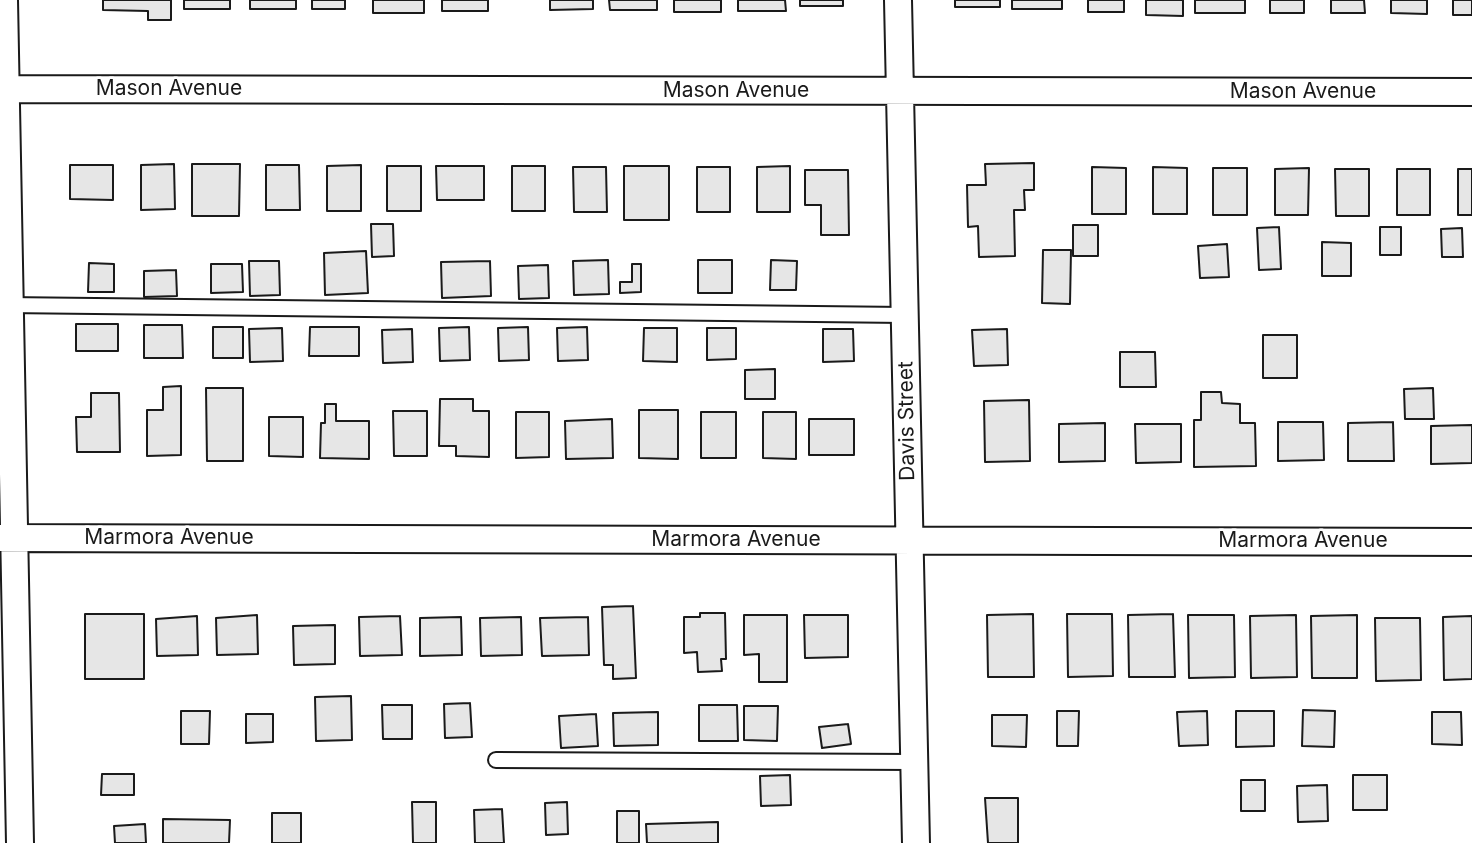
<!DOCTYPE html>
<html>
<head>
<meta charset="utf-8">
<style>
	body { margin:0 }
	canvas { display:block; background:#fff }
</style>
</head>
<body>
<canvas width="1472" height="843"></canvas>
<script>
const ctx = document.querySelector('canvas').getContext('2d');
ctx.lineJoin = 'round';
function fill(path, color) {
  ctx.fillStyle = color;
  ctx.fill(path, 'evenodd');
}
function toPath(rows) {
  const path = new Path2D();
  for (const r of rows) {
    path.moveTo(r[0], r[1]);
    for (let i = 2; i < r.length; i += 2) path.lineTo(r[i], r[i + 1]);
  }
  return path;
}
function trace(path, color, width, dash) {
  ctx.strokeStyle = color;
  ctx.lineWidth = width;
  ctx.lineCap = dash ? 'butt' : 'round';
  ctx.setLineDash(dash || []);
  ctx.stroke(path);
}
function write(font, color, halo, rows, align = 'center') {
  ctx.font = font + ' Inter,sans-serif';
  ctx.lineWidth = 5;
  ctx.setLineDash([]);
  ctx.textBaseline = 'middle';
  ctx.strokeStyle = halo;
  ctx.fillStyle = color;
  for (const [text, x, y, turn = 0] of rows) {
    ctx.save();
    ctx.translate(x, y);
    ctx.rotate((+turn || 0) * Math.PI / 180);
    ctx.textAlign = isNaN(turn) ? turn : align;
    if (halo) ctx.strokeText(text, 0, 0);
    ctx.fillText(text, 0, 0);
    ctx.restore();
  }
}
const building = toPath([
	[103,0,171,0,171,20,148,20,148,11,103,10,103,0],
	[184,0,230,0,230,9,184,9,184,0],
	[250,0,296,0,296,9,250,9,250,0],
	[312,0,345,0,345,9,312,9,312,0],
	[373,0,424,0,424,13,373,13,373,0],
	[442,0,488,0,488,11,442,11,442,0],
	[550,0,593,0,593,9,550,10,550,0],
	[609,0,657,0,657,10,610,10,609,0],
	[674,0,721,0,721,12,674,12,674,0],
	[738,0,785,0,786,11,738,11,738,0],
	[800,0,843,0,843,6,800,6,800,0],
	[955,0,1000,0,1000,7,955,7,955,0],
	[1012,0,1062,0,1062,9,1012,9,1012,0],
	[1088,0,1124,0,1124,12,1088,12,1088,0],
	[1146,0,1183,0,1183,16,1146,15,1146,0],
	[1195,0,1245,0,1245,13,1195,13,1195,0],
	[1270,0,1304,0,1304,13,1270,13,1270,0],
	[1331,0,1364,0,1365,13,1331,13,1331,0],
	[1391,0,1427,0,1427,14,1391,13,1391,0],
	[1453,0,1472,0,1472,15,1453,15,1453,0],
	[1034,163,1034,190,1024,190,1025,210,1014,210,1015,256,979,257,978,226,968,227,967,185,986,185,985,164,1034,163],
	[174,164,175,209,141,210,141,165,174,164],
	[192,164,240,164,239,216,192,216,192,164],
	[70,165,113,165,113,200,70,199,70,165],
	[266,165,299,165,300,210,266,210,266,165],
	[361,165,361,211,327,211,327,166,361,165],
	[387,166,421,166,421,211,387,211,387,166],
	[436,166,484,166,484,200,437,200,436,166],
	[512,166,545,166,545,211,512,211,512,166],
	[624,166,669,166,669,220,624,220,624,166],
	[790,166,790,212,757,212,757,167,790,166],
	[573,167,606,167,607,212,574,212,573,167],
	[697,167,730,167,730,212,697,212,697,167],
	[1092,167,1126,168,1126,214,1092,214,1092,167],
	[1153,167,1187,168,1187,214,1153,214,1153,167],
	[1213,168,1247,168,1247,215,1213,215,1213,168],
	[1309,168,1308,215,1275,215,1275,169,1309,168],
	[1335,169,1369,169,1369,216,1336,216,1335,169],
	[1397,169,1430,169,1430,215,1397,215,1397,169],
	[1458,169,1472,169,1472,215,1458,215,1458,169],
	[805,170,848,170,849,235,821,235,821,205,805,205,805,170],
	[371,224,393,224,394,256,372,257,371,224],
	[1073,225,1098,225,1098,256,1073,256,1073,225],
	[1279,227,1281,269,1259,270,1257,228,1279,227],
	[1380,227,1401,227,1401,255,1380,255,1380,227],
	[1462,228,1463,257,1442,257,1441,229,1462,228],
	[1322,242,1351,243,1351,276,1322,276,1322,242],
	[1227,244,1229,277,1200,278,1198,246,1227,244],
	[1043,250,1071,250,1070,304,1042,303,1043,250],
	[366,251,368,293,325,295,324,253,366,251],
	[608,260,609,294,574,295,573,261,608,260],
	[698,260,732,260,732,293,698,293,698,260],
	[771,260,797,261,796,290,770,290,771,260],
	[249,261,279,261,280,295,250,296,249,261],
	[490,261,491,296,442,298,441,262,490,261],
	[89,263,114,264,114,292,88,292,89,263],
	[211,264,242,264,243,292,211,293,211,264],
	[632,264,641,264,641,292,620,293,620,282,632,282,632,264],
	[548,265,549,298,519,299,518,266,548,265],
	[176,270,177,296,144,297,144,271,176,270],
	[76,324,118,324,118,351,76,351,76,324],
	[144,325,182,325,183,358,144,358,144,325],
	[213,327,243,327,243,358,213,358,213,327],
	[310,327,359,327,359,356,309,356,310,327],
	[469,327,470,360,440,361,439,328,469,327],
	[528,327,529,360,499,361,498,328,528,327],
	[587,327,588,360,558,361,557,328,587,327],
	[282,328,283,361,250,362,249,329,282,328],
	[644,328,677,328,677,362,643,361,644,328],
	[707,328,736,328,736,359,707,360,707,328],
	[412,329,413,362,383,363,382,330,412,329],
	[823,329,853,329,854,361,823,362,823,329],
	[1007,329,1008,365,974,366,972,330,1007,329],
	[1263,335,1297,335,1297,378,1263,378,1263,335],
	[1120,352,1155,352,1156,387,1120,387,1120,352],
	[775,369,775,399,745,399,745,370,775,369],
	[181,386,181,455,147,456,147,410,163,410,163,387,181,386],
	[206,388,243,388,243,461,207,461,206,388],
	[1433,388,1434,419,1405,419,1404,389,1433,388],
	[1201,392,1221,392,1222,403,1240,404,1240,423,1255,423,1256,466,1194,467,1194,420,1201,420,1201,392],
	[91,393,119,393,120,452,77,452,76,417,91,417,91,393],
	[440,399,473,399,473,411,489,411,489,457,456,456,456,446,439,446,440,399],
	[1029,400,1030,461,985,462,984,401,1029,400],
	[325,404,336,404,336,421,369,421,369,459,320,458,321,423,325,423,325,404],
	[639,410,678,410,678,459,639,458,639,410],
	[393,411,427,411,427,456,394,456,393,411],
	[516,412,549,412,549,457,516,458,516,412],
	[701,412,736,412,736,458,701,458,701,412],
	[763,412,796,412,796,459,763,458,763,412],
	[269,417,303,417,303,457,269,456,269,417],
	[612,419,613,458,566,459,565,421,612,419],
	[809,419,854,419,854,455,809,455,809,419],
	[1278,422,1323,422,1324,460,1278,461,1278,422],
	[1393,422,1394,461,1348,461,1348,423,1393,422],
	[1105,423,1105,461,1059,462,1059,424,1105,423],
	[1135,424,1181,424,1181,462,1136,463,1135,424],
	[1472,425,1472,463,1431,464,1431,426,1472,425],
	[633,606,636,678,613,679,613,665,604,665,602,607,633,606],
	[700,613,725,613,726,659,721,659,722,671,698,672,697,652,684,653,684,617,700,617,700,613],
	[85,614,144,614,144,679,85,679,85,614],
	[1033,614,1034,677,988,677,987,615,1033,614],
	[1067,614,1112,614,1113,676,1068,677,1067,614],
	[1173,614,1175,677,1129,677,1128,615,1173,614],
	[257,615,258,654,217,655,216,618,257,615],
	[744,615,787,615,787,682,759,682,759,654,744,655,744,615],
	[804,615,848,615,848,657,805,658,804,615],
	[1188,615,1234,615,1235,677,1189,678,1188,615],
	[1296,615,1297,677,1251,678,1250,616,1296,615],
	[1357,615,1357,678,1312,678,1311,616,1357,615],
	[197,616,198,655,157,656,156,619,197,616],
	[400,616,402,655,360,656,359,617,400,616],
	[1472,616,1472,679,1444,680,1443,617,1472,616],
	[461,617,462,655,420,656,420,618,461,617],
	[521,617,522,655,481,656,480,618,521,617],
	[588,617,589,655,542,656,540,618,588,617],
	[1375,618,1420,618,1421,680,1376,681,1375,618],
	[335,625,335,664,294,665,293,626,335,625],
	[351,696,352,740,316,741,315,697,351,696],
	[470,703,472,737,445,738,444,704,470,703],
	[382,705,412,705,412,739,383,739,382,705],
	[699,705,737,705,738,741,699,741,699,705],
	[744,706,778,706,777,741,744,740,744,706],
	[1303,710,1335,711,1334,747,1302,746,1303,710],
	[181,711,210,711,209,744,181,744,181,711],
	[1057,711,1079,711,1078,746,1057,746,1057,711],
	[1207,711,1208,745,1179,746,1177,712,1207,711],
	[1236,711,1274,711,1274,746,1236,747,1236,711],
	[658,712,658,745,614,746,613,713,658,712],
	[1432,712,1461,712,1462,745,1432,744,1432,712],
	[246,714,273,714,273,742,246,743,246,714],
	[596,714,598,746,561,748,559,716,596,714],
	[992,715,1027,715,1026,747,992,746,992,715],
	[848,724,851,744,822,748,819,727,848,724],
	[102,774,134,774,134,795,101,795,102,774],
	[790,775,791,805,761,806,760,776,790,775],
	[1353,775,1387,775,1387,810,1353,810,1353,775],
	[1241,780,1265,780,1265,811,1241,811,1241,780],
	[1327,785,1328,821,1298,822,1297,786,1327,785],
	[985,798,1018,798,1018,843,988,843,985,798],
	[412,802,436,802,436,843,413,843,412,802],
	[567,802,568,834,546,835,545,803,567,802],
	[502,809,504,843,475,843,474,810,502,809],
	[617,811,639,811,639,843,617,843,617,811],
	[272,813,301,813,301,843,272,843,272,813],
	[163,819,230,820,229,843,163,843,163,819],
	[718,822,718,843,647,843,646,824,718,822],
	[145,824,146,843,115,843,114,826,145,824]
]);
fill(building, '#e6e6e6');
trace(building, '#1a1a1a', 2);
const service = toPath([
	[5,305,905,315],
	[496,760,914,762]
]);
const minor = toPath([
	[4,0,20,843],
	[898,0,916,843],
	[0,89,1472,92],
	[0,538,1472,542]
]);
trace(service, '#1a1a1a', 18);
trace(minor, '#1a1a1a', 30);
trace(service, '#fff', 14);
trace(minor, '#fff', 26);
write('21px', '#1a1a1a', '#fff', [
	["Mason Avenue",169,89],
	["Mason Avenue",736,91],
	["Mason Avenue",1303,92],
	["Davis Street",907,421,-91],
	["Marmora Avenue",169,538],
	["Marmora Avenue",736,540],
	["Marmora Avenue",1303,541]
]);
</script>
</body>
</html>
